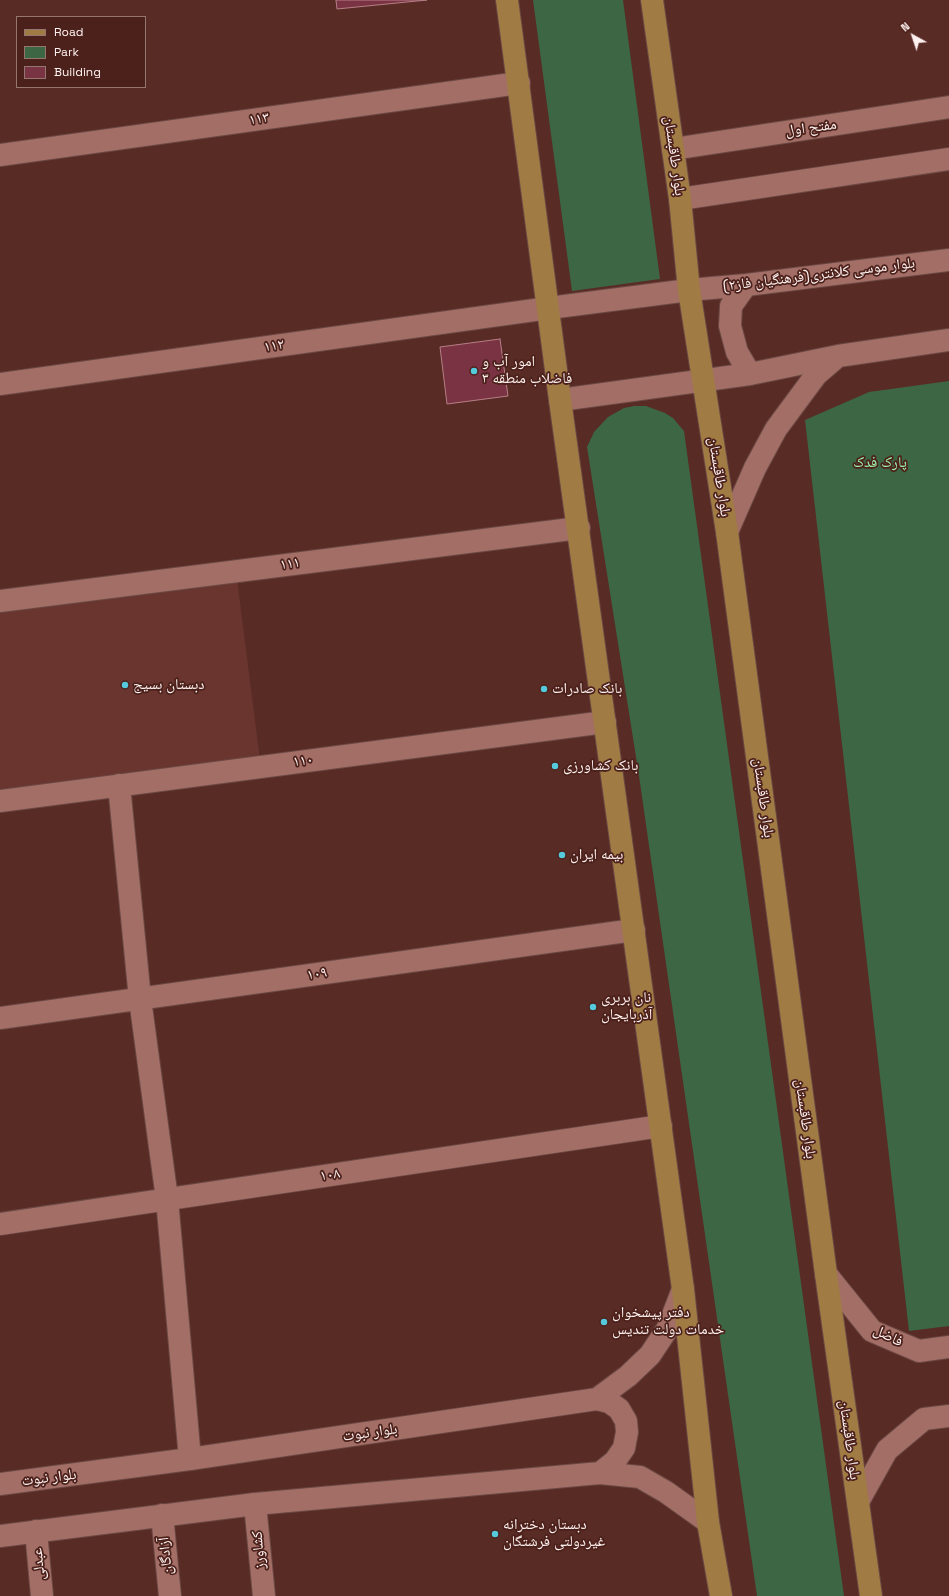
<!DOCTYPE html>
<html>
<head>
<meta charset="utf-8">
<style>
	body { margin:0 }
	#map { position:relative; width:949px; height:1596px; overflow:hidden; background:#592b25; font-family:"Space Grotesk",sans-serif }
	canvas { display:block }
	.legend { position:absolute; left:16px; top:16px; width:130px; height:72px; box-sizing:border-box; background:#4d211b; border:1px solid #947570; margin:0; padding:5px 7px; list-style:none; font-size:12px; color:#fef2f0 }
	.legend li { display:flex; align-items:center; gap:8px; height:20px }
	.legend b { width:20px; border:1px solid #947570 }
	.north { position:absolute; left:893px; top:16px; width:40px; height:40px; -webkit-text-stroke:3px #4d211b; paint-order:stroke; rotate:320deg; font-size:11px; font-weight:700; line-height:16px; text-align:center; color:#fef2f0 }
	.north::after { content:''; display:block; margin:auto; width:14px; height:18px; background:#fef2f0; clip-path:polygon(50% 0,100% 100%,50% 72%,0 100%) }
</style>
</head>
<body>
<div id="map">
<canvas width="949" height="1596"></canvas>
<ul class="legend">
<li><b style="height:5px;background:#a17b44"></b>Road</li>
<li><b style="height:11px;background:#3c6644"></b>Park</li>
<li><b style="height:11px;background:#7a3342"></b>Building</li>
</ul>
<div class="north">N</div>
</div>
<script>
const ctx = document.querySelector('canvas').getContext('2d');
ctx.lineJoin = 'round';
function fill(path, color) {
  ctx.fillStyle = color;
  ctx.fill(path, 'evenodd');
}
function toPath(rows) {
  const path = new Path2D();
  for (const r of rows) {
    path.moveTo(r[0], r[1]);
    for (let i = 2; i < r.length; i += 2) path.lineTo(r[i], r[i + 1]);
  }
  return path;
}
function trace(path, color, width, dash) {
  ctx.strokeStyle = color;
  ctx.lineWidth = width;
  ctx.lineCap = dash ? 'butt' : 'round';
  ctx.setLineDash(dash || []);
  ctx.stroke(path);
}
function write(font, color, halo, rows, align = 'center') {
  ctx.font = font + ' "Space Grotesk","Noto Naskh Arabic",sans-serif';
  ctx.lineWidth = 3.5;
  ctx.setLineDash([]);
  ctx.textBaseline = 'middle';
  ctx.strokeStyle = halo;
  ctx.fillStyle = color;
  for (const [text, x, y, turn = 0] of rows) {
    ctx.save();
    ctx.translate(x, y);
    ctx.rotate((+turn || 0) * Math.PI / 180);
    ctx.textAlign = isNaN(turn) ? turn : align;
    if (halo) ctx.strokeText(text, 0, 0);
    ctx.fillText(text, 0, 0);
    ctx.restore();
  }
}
fill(toPath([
	[237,579,260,760,0,793,0,609]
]), '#69352e');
fill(toPath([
	[533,0,623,0,660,279,572,291],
	[949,381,949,1326,909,1331,805,420,869,392],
	[634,406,646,406,665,413,673,418,684,431,844,1596,757,1596,639,776,587,447,594,432,608,417,624,408]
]), '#3c6644');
const building = toPath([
	[336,0,427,0,337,9,336,0],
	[500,339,508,396,447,404,440,347,500,339]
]);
fill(building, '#7a3342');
trace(building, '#b57f87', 1);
const minor = toPath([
	[673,149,949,107],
	[0,155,519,83],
	[680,199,949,159],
	[0,384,549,308],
	[0,601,579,528],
	[119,785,140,999,167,1199,190,1459],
	[0,801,605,722],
	[0,1018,634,930],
	[0,1224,661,1126],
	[255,1504,264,1596],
	[162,1515,170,1596],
	[36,1531,42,1596]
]);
const tertiary = toPath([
	[826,1274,872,1331,919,1351,949,1347],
	[858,1502,887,1450,924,1419,949,1416]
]);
const secondary = toPath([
	[746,285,731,306,730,326,737,352,750,374],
	[549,308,689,290,746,285,949,260],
	[560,400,750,374,838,356,949,340],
	[727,532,755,468,776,429,816,375,837,357],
	[597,1399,609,1402,619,1409,626,1421,627,1432,624,1448,615,1461,600,1473],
	[0,1484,190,1459,597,1399,628,1376,650,1355,668,1328,683,1289],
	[0,1536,255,1504,600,1473,640,1477,666,1492,708,1522]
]);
const primary = toPath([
	[507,0,560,400,683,1289,708,1522,721,1596],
	[652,0,680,199,689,290,727,532,826,1274,871,1596]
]);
trace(minor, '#6b4843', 24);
trace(tertiary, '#6b4843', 24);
trace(secondary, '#6b4843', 24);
trace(primary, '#6b4843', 24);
trace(minor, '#a26e66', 22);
trace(tertiary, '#a26e66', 22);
trace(secondary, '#a26e66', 22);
trace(primary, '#a17b44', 22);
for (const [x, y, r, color] of [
	[474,371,4,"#54cadc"],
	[125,685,4,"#54cadc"],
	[544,689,4,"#54cadc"],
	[555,766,4,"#54cadc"],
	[562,855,4,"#54cadc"],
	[593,1007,4,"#54cadc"],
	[604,1322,4,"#54cadc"],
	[495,1534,4,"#54cadc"]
]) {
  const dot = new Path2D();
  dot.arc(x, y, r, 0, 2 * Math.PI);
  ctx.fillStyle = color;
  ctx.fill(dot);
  trace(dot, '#4d211b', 1.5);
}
write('15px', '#fef2f0', '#4d211b', [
	["۱۱۳",259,119,-8],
	["مفتح اول",811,128,-8],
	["بلوار طاقبستان",674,156,82],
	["بلوار موسی کلانتری(فرهنگیان فاز۲)",819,275,-7],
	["۱۱۲",274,346,-8],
	["بلوار طاقبستان",719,477,81],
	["۱۱۱",290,564,-7],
	["۱۱۰",303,761,-7],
	["بلوار طاقبستان",763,798,82],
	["۱۰۹",317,974,-8],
	["بلوار طاقبستان",805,1119,82],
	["۱۰۸",330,1175,-8],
	["فاضل",888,1336,27],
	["بلوار نبوت",370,1433,-8],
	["بلوار طاقبستان",849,1440,82],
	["بلوار نبوت",49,1478,-7],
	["کشاورز",259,1550,-95],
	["آزادگان",166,1556,-96],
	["عبدلی",39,1564,-95]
]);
write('15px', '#fef2f0', '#4d211b', [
	["امور آب و",482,362],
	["فاضلاب منطقه ۳",482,379],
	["دبستان بسیج",133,685],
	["بانک صادرات",552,689],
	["بانک کشاورزی",563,766],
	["بیمه ایران",570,855],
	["نان بربری",601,998],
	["آذربایجان",601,1015],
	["دفتر پیشخوان",612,1313],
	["خدمات دولت تندیس",612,1330],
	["دبستان دخترانه",503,1525],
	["غیردولتی فرشتگان",503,1542]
], 'left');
write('15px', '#9df4ad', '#4d211b', [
	["پارک فدک",880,463]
]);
</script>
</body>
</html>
